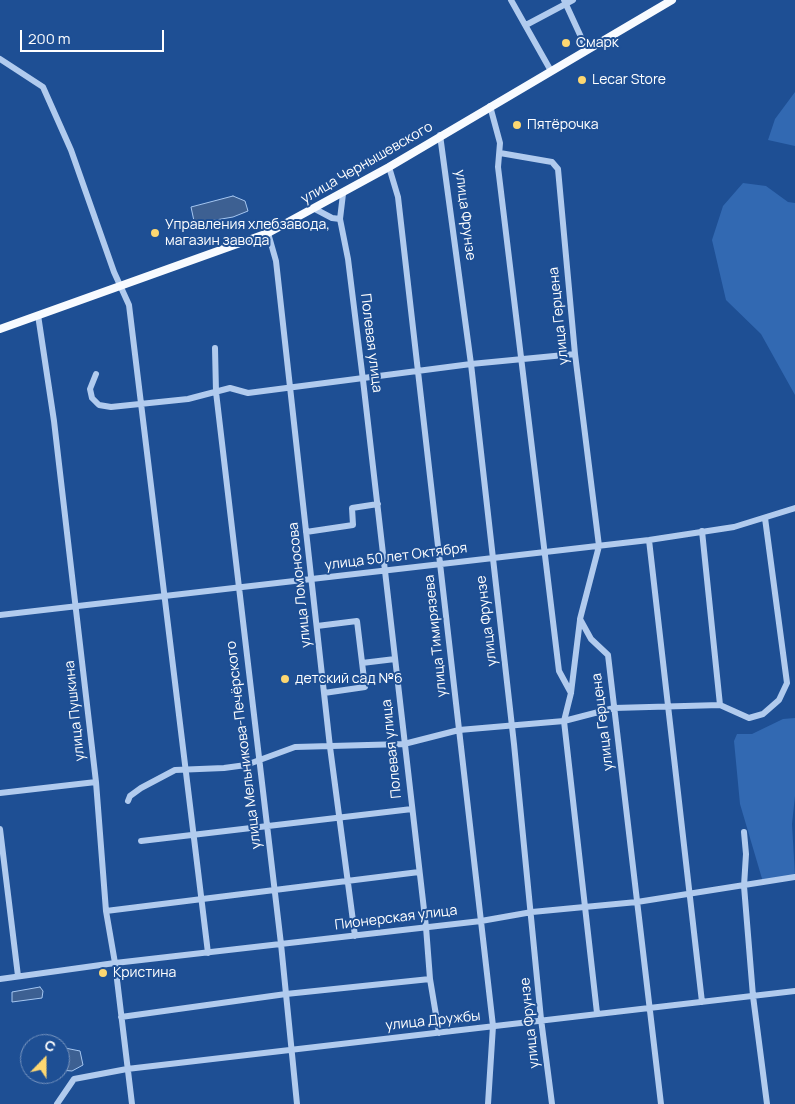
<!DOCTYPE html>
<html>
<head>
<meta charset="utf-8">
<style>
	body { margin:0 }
	#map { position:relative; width:795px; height:1104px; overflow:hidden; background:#1e4f94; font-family:Manrope,sans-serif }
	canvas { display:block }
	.north { position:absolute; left:20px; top:1034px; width:50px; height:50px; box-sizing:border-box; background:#1e4f94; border:1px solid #7895bf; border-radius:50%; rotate:22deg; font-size:14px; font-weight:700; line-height:20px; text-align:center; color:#fff }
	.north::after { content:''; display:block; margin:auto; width:18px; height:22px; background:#fdd771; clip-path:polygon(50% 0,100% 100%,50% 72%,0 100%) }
	.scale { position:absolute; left:20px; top:30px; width:144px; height:22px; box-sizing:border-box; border:2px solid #fff; border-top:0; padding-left:6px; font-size:15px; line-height:18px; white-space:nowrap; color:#fff; -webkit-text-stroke:4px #1e4f94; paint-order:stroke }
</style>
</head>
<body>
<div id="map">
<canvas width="795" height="1104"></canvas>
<div class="north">С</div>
<div class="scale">200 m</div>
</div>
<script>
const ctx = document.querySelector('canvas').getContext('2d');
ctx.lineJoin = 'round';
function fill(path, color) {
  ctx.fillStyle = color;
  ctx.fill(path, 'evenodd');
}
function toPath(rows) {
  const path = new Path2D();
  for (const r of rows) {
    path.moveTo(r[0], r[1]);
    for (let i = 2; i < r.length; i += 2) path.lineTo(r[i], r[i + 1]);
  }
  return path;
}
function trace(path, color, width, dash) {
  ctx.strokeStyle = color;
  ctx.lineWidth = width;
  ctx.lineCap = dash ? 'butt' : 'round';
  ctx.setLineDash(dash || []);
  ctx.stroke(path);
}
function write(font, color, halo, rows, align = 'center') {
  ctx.font = font + ' Manrope,sans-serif';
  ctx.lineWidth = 4;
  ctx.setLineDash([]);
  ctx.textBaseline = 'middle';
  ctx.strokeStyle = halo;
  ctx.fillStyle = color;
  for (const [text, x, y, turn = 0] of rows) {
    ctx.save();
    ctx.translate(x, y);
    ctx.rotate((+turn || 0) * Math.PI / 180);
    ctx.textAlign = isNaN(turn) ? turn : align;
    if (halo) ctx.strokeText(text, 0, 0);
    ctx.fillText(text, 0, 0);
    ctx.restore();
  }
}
fill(toPath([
	[795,92,795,146,768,140,775,119],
	[743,183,766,186,788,202,795,203,795,395,761,334,726,300,712,240,723,206],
	[795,718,795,796,792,824,795,876,763,882,740,804,734,741,737,734,752,734,783,719]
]), '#3269b2');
const water = toPath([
	[233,196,245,201,248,211,233,217,198,223,194,221,191,207,233,196],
	[40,987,43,991,42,998,12,1002,12,992,40,987],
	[60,1047,80,1051,83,1065,72,1071,60,1070,60,1047]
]);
fill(water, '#3d6092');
trace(water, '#a5c6f0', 1);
trace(toPath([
	[511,0,551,71],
	[564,0,587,50],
	[526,25,573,0],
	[0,59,43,87,71,150,114,272,129,305,208,953],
	[490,106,500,143,498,167,559,671,571,693],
	[440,135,471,364,514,744,541,1019,552,1104],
	[500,153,552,162,558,169,575,354,599,546,580,619,591,639,608,655,661,1104],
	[389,167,398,197,493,1026,488,1104],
	[343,194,340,219,348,259,363,380,426,927,430,979,439,1033],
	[315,209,332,218,340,219],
	[268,233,276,261,330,747,355,936],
	[38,315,54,421,96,782,106,911,115,963,132,1104],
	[215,348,216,392,281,944,297,1104],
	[96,374,90,389,92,398,99,405,111,407,188,399,230,388,248,393,471,364,575,354],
	[702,531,720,705],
	[306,532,353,525,352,508,378,504],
	[649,540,702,1002],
	[0,615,649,540,734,527,795,508],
	[580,620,571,693,564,721,597,1013],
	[317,626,357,621,365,687,324,693],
	[362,663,395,659],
	[0,793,96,782],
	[128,801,130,796,141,788,175,770,224,768,246,765,295,747,404,744,459,730,564,721,614,708,720,705,749,718,763,714,779,700,787,683,765,518],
	[0,829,18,976],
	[744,832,746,854,744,886,753,996,767,1104],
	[141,841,412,809],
	[106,911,419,872],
	[0,979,115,963,481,921,532,912,637,902,795,877],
	[121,1017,286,994,430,979],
	[57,1104,74,1079,127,1069,795,991]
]), '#b1cbee', 6);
trace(toPath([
	[0,329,268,233,389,167,672,0]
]), '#f8fbff', 8);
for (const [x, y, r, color] of [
	[566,43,5,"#fdd771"],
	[582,80,5,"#fdd771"],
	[517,125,5,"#fdd771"],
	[155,233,5,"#fdd771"],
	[285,679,5,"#fdd771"],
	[103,973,5,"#fdd771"]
]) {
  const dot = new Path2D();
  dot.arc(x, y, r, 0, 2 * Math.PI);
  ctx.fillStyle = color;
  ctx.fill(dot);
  trace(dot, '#1e4f94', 2);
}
write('14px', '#fff', '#1e4f94', [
	["Смарк",576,43],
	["Lecar Store",592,80],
	["Пятёрочка",527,125],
	["Управления хлебзавода,",165,225],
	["магазин завода",165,241],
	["детский сад №6",295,679],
	["Кристина",113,973]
], 'left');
write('14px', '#fff', '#1e4f94', [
	["улица Чернышевского",367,163,-30],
	["улица Фрунзе",465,215,83],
	["улица Герцена",559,316,-96],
	["Полевая улица",371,343,83],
	["улица 50 лет Октября",396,557,-7],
	["улица Ломоносова",300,585,-96],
	["улица Фрунзе",487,621,-97],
	["улица Тимирязева",436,636,-96],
	["улица Пушкина",75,711,-96],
	["улица Герцена",603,722,-97],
	["улица Мельникова-Печёрского",244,745,-97],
	["Полевая улица",392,749,-96],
	["Пионерская улица",396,918,-7],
	["улица Дружбы",433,1021,-6],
	["улица Фрунзе",530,1023,-96]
]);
</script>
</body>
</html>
